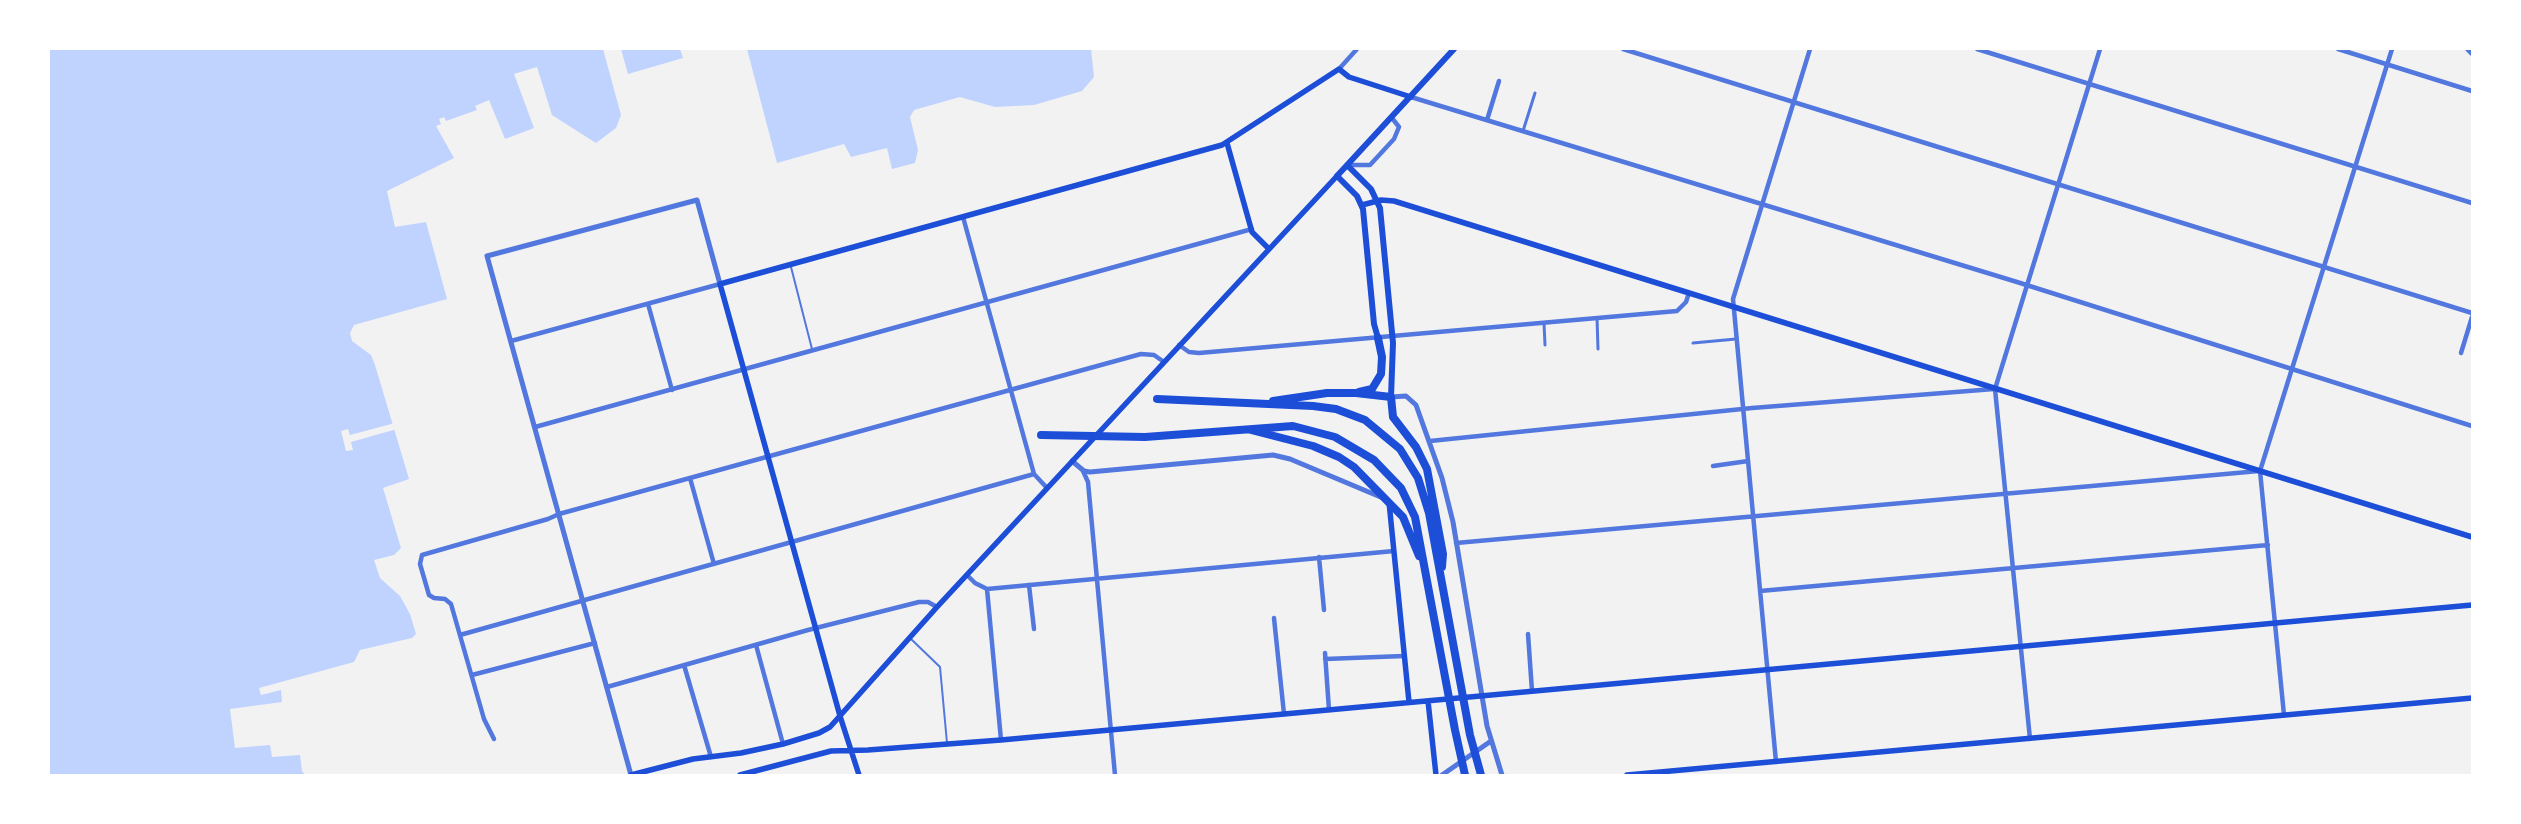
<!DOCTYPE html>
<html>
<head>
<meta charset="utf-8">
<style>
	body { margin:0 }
	#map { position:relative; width:2521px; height:824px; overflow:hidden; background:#f2f2f2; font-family:Quicksand,sans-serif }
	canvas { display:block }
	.frame { position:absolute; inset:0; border:50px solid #fff; pointer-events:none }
</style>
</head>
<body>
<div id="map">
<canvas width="2521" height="824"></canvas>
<div class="frame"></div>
</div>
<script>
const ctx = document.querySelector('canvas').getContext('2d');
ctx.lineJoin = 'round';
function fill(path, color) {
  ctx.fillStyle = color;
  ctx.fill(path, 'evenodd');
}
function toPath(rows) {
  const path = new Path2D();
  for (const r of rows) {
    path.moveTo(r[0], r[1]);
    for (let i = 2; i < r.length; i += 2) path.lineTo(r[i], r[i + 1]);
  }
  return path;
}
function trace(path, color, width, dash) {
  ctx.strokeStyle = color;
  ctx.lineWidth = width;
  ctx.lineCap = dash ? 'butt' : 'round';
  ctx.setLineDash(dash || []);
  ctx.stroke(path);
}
fill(toPath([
	[49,49,603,49,621,115,616,128,596,143,552,115,537,67,514,74,534,128,505,139,489,100,475,106,477,110,446,121,444,117,439,119,441,124,436,126,454,158,387,191,395,227,426,222,447,299,361,323,354,325,350,333,352,341,371,355,375,365,409,479,383,488,401,548,394,555,374,560,380,578,400,596,410,614,416,634,412,638,360,650,354,662,259,688,261,695,281,690,282,702,230,709,235,748,270,745,272,757,300,755,302,771,305,775,49,775],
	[621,49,680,49,683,58,628,74],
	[747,49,1091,49,1094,77,1082,91,1034,105,995,107,960,97,914,110,910,117,918,150,915,163,892,169,887,148,851,157,844,144,777,163]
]), '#bfd3fe');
fill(toPath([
	[395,423,397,429,351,442,353,450,346,451,341,431,348,429,350,435]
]), '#f2f2f2');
trace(toPath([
	[791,267,812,349],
	[910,638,940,667,947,743]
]), '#5277de', 2);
trace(toPath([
	[1523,131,1535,93],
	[1597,318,1598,349],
	[1544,323,1545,345],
	[1693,343,1736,339]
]), '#5277de', 3);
trace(toPath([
	[1623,49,2472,313],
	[1977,49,2472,203],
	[2338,49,2472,91],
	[2467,49,2472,54],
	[1339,69,1357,49],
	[1411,97,2017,282,2472,426],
	[1487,120,1499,81],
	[1348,165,1370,165,1394,139,1399,127,1392,118],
	[963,217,1034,474,1047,488],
	[648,304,672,390],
	[511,341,720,284],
	[1179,345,1189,352,1199,353,1677,311,1686,302,1689,293],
	[2461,353,2472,317],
	[535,427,1252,229],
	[1430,441,1752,408,1994,389],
	[1713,466,1748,461],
	[1083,471,1088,482,1115,775],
	[690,478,714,564],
	[1456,543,2259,471],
	[1319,557,1324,610],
	[967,575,975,583,987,589,1394,551],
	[1029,585,1034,629],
	[987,589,1001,740],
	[1760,591,2268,545],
	[1274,618,1284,714],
	[1528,634,1532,691],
	[460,635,1034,474],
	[756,645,783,744],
	[1325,653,1329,710],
	[1325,659,1404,656],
	[684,665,711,757],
	[472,675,595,643],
	[607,687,808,630,919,602,928,602,937,607],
	[2284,715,2260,471,2392,49],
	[494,739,484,719,451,604,445,599,434,598,429,595,420,564,422,555,548,519,559,514,1141,354,1154,355,1164,362],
	[2030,739,1995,389,2100,49],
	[1776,762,1733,299,1810,49]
]), '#5277de', 4.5);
trace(toPath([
	[1391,397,1406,396,1416,405,1442,478,1453,522,1487,726,1502,775],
	[1072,461,1084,471,1090,472,1273,455,1290,459,1383,498],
	[631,775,487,256,697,200,720,284],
	[1442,775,1491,741]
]), '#5277de', 5);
trace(toPath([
	[1227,143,1252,232,1269,249],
	[1362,205,1381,200,1394,201,2472,537],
	[1389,502,1409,702],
	[1428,701,1436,775],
	[631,775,693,759,741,753,783,744,819,733,830,727,937,607,1337,176],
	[740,775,831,751,868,750,1001,740,2472,605],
	[859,775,840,716,720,284,1222,145,1339,69,1349,77,1411,97],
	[1627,775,2472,698]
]), '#1d4ed8', 5.5);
trace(toPath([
	[1347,165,1371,189,1380,208,1393,343,1391,397],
	[1378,338,1374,324,1363,209,1357,196,1337,176,1454,49]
]), '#1d4ed8', 6);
trace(toPath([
	[1359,392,1372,389,1381,374,1382,357,1378,338],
	[1157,399,1313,406,1336,409,1365,420,1400,449,1418,478,1429,513,1470,735,1481,775],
	[1273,401,1327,393,1356,393,1391,397,1393,417,1416,447,1427,469,1443,554,1442,567],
	[1251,430,1313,446,1339,457,1354,467,1403,517,1419,556],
	[1041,435,1145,437,1293,426,1335,437,1374,460,1401,488,1415,517,1455,730,1465,775]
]), '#1d4ed8', 8);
</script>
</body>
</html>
